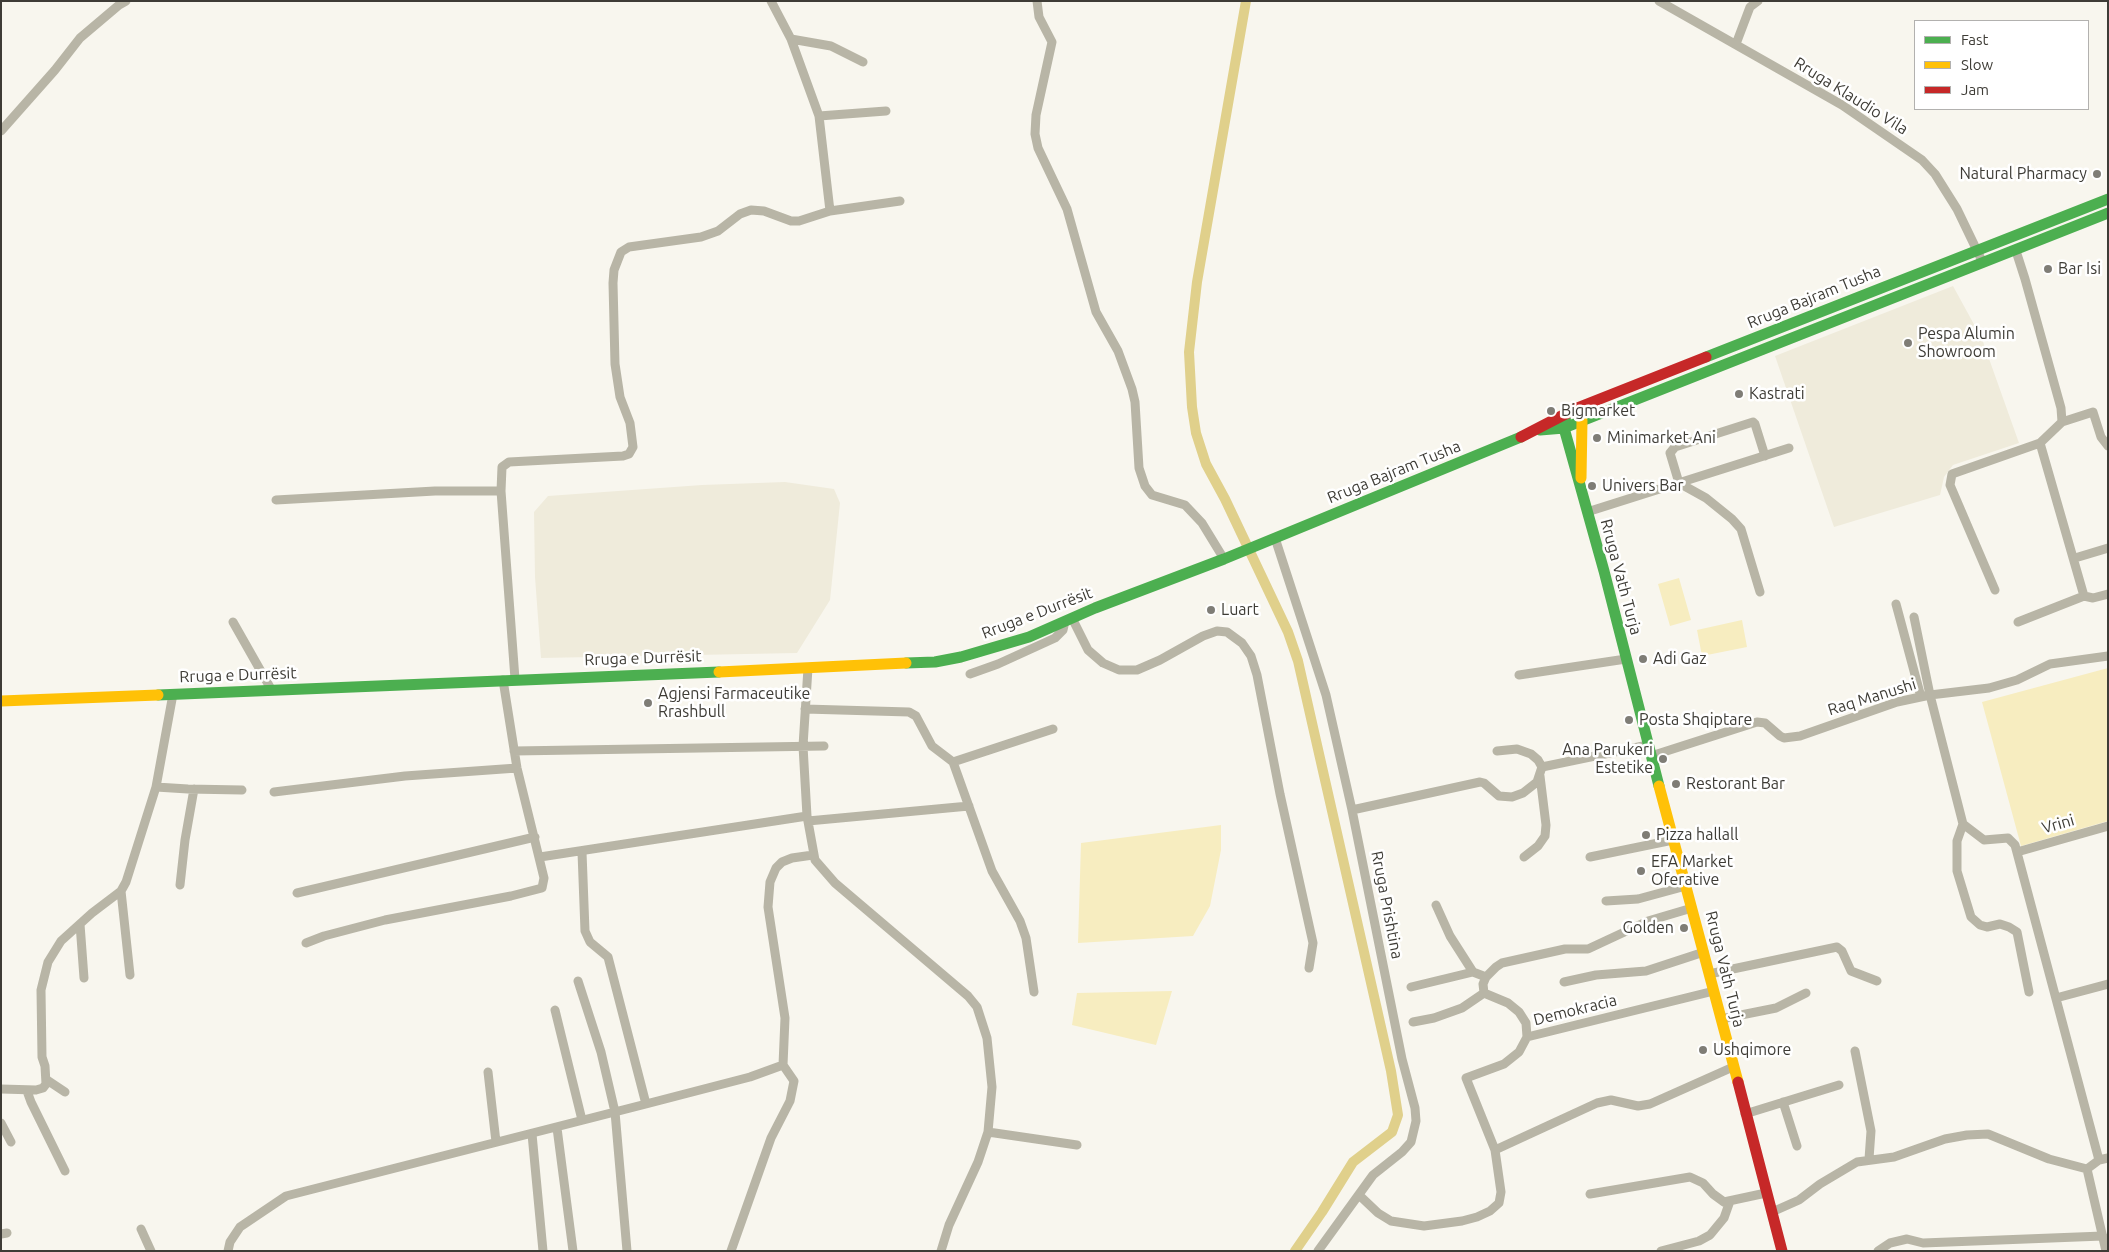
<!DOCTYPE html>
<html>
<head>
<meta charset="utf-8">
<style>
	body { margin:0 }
	#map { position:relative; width:2109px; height:1252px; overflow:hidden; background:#f8f6ee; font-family:Ubuntu,sans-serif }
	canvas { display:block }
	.frame { position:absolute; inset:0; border:2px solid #3e3c36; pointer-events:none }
	.legend { position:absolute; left:1914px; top:20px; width:175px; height:90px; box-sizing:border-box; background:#fff; border:1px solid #b2b1af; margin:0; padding:6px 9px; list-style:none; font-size:15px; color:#3e3c36 }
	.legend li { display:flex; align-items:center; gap:10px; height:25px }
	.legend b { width:25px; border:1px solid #b2b1af }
</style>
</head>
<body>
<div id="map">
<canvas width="2109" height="1252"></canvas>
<div class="frame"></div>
<ul class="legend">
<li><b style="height:6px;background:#4caf50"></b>Fast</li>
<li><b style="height:6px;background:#ffc107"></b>Slow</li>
<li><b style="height:6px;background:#c62828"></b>Jam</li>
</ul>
</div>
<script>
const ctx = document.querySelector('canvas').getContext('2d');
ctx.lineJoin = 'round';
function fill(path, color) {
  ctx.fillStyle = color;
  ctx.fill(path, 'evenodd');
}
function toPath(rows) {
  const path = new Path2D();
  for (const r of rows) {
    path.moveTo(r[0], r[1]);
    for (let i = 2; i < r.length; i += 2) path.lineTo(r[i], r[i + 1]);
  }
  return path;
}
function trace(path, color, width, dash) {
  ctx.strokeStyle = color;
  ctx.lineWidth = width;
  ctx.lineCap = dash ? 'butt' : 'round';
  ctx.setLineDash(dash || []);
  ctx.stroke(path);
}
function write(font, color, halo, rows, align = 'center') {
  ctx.font = font + ' Ubuntu,sans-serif';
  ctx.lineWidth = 5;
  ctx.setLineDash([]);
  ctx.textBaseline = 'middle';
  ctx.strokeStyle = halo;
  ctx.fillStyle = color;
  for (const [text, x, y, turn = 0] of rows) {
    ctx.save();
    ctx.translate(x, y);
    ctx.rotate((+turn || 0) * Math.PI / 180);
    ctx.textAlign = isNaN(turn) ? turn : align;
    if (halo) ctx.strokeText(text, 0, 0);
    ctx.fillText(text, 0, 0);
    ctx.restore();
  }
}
fill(toPath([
	[1953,286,1982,339,2019,443,1953,465,1944,477,1940,495,1834,527,1775,356],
	[785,482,834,489,840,503,830,600,797,653,541,658,535,577,534,512,548,496,702,485]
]), '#efebdb');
fill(toPath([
	[1679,578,1691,620,1670,626,1658,584],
	[1742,620,1747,647,1702,656,1697,630],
	[2108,668,2108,821,2021,846,1982,702],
	[1221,825,1221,850,1210,906,1193,936,1078,943,1081,843],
	[1172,991,1156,1045,1072,1025,1077,993]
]), '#f7edc0');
trace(toPath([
	[1246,1,1197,282,1189,352,1192,407,1196,433,1206,464,1225,499,1288,632,1298,661,1391,1071,1398,1115,1392,1132,1353,1162,1322,1212,1295,1251]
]), '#e0d08b', 10);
trace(toPath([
	[771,1,791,39,819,116,830,211],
	[1037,1,1039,17,1052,42,1036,115,1035,134,1038,148,1067,209,1096,312,1118,351,1132,389,1135,402,1139,468,1145,486,1152,495,1185,505,1202,523,1224,559],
	[1659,1,1842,105,1922,160,1935,174,1957,209,1983,263],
	[791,39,831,46,863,62],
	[1736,44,1750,7,1758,1],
	[819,116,886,111],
	[1,131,55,70,80,38,119,5,126,1],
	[2016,251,2025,279,2061,408,2062,422],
	[2040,443,2084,596],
	[276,500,435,491,501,491],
	[1587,512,1789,448],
	[1275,538,1326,695,1352,810,1402,1059,1415,1108,1416,1121,1411,1142,1402,1152,1373,1175,1318,1251],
	[2075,558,2108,548],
	[1995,590,1950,485,1952,474,2040,443,2062,422,2093,412,2101,437,2108,446],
	[1760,592,1741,529,1732,519,1706,498,1679,483,1670,453,1675,447,1753,422,1755,424,1765,456],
	[1896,604,1921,697],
	[1914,617,1930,695,1963,824,1957,841,1957,871,1971,917,1980,925,1987,927,2000,924,2009,927,2017,932,2029,992],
	[1072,618,1088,650,1103,663,1119,670,1137,670,1160,660,1203,636,1217,631,1227,632,1242,643,1251,656,1257,675,1280,794,1313,943,1309,968],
	[233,622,271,689],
	[2018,622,2084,596,2093,598,2108,594],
	[808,668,803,746,807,816,815,860,835,883,968,996,977,1007,987,1038,992,1087,988,1132,978,1162,949,1225,941,1251],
	[970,674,998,664,1055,638,1063,630,1065,621],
	[1519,675,1626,659],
	[515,679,501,491,502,467,509,462,623,456,629,454,633,447,630,423,620,397,615,364,613,283,614,270,621,252,629,247,701,237,718,231,740,214,751,210,764,211,791,221,799,221,830,211,900,201],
	[805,709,909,712,916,716,932,746,953,762,992,871,1020,921,1026,938,1034,992],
	[514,751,824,746],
	[1651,756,1757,722,1765,723,1780,736,1784,738,1800,736,1897,702,1930,695,1989,688,2017,680,2050,664,2108,656],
	[953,762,1053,729],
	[1542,767,1648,745],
	[156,787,188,789,242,790],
	[274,792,405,776,517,768],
	[1352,810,1480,782,1484,783,1499,796,1512,797,1523,793,1537,782,1542,767,1538,760,1531,754,1517,749,1497,751],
	[808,821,969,806],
	[1963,824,1984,840,2008,838,2015,845,2099,1160],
	[582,852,585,931,590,942,608,957,646,1104],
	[2017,852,2108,826],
	[540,857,807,816],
	[1524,857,1538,846,1545,836,1546,825,1540,776],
	[1590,857,1673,840],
	[180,885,185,840,194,789],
	[121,891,130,975],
	[297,893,535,837],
	[1606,901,1638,899,1686,886],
	[1436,905,1450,936,1473,972],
	[80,924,84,978],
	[306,943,324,936,385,920,511,896,542,888,544,878,517,768,503,680],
	[1709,974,1837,947,1842,951,1851,971,1877,981],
	[578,981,601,1052,615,1112,627,1251],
	[1564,982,1596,975,1646,971,1704,952],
	[1411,987,1473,972,1486,977],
	[1484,993,1483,984,1486,977,1496,967,1502,963,1565,949,1588,949,1648,921,1692,908],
	[2056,998,2108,984],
	[555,1010,582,1120],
	[1721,1019,1776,1008,1806,993],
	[1527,1037,1714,991],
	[1855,1051,1871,1131,1869,1159],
	[488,1072,496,1142],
	[47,1080,65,1092],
	[1,1089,36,1090,43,1088,46,1084,45,1066,42,1057,41,990,48,962,61,941,92,913,121,891,126,882,156,787,173,694],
	[27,1091,31,1102,65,1171],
	[1783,1102,1797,1146],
	[1745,1114,1839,1085],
	[1,1123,11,1142],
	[557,1128,573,1251],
	[988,1132,1077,1145],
	[532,1134,543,1251],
	[1495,1150,1597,1103,1611,1100,1638,1106,1650,1104,1733,1067],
	[2087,1169,2106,1251],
	[1590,1194,1690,1177,1703,1183,1713,1194,1724,1202,1766,1193],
	[1359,1195,1378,1213,1391,1221,1424,1226,1462,1221,1477,1217,1490,1211,1499,1203,1501,1192,1495,1150,1466,1078,1504,1064,1519,1052,1527,1037,1526,1023,1519,1012,1508,1003,1484,993,1462,1008,1434,1018,1413,1022],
	[1772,1212,1799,1200,1820,1184,1857,1162,1894,1157,1945,1139,1967,1135,1988,1134,2049,1159,2087,1169,2099,1160,2108,1158],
	[141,1229,151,1251],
	[1,1234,7,1233],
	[228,1251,230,1242,240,1227,286,1196,646,1104,750,1077,783,1065],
	[731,1251,771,1138,790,1101,794,1081,783,1065,785,1018,768,907,770,882,776,868,782,862,792,858,813,855],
	[1661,1251,1699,1241,1710,1235,1724,1218,1730,1201],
	[1878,1251,1890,1243,1907,1239,1923,1243,2103,1236]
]), '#b8b5a6', 9);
trace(toPath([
	[1706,357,2108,199],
	[1566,413,1564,428,1604,571,1659,786],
	[1540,430,1564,428,2108,213],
	[906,663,935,662,961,657,1029,637,1095,608,1224,559,1521,437],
	[158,695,719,672]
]), '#4caf50', 11);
trace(toPath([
	[1580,415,1582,421,1581,478],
	[719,672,906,663],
	[1,701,158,695],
	[1659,786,1738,1082]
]), '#ffc107', 11);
trace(toPath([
	[1521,437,1577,408,1706,357],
	[1738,1082,1782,1251]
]), '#c62828', 11);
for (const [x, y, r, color] of [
	[2097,174,5,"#7f7d76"],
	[2048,269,5,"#7f7d76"],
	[1908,343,5,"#7f7d76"],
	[1739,394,5,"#7f7d76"],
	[1551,411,5,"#7f7d76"],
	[1597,438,5,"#7f7d76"],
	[1592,486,5,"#7f7d76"],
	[1211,610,5,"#7f7d76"],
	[1643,659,5,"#7f7d76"],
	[648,703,5,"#7f7d76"],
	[1629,720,5,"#7f7d76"],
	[1663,759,5,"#7f7d76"],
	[1676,784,5,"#7f7d76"],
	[1646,835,5,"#7f7d76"],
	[1641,871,5,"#7f7d76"],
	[1684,928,5,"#7f7d76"],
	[1703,1050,5,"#7f7d76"]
]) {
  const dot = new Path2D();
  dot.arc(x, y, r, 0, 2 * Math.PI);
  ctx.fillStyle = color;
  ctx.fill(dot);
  trace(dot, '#fff', 2);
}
write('16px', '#3e3c36', '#fff', [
	["Rruga Klaudio Vila",1851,96,32],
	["Rruga Bajram Tusha",1814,297,-22],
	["Rruga Bajram Tusha",1394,472,-22],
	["Rruga Vath Turja",1621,577,75],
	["Rruga e Durrësit",1037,613,-21],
	["Rruga e Durrësit",643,658,-2],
	["Rruga e Durrësit",238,675,-2],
	["Raq Manushi",1872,697,-17],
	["Vrini",2058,824,-16],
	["Rruga Prishtina",1387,905,79],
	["Rruga Vath Turja",1725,969,76],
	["Demokracia",1575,1010,-14]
]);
write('16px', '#3e3c36', '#fff', [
	["Natural Pharmacy",2087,174,"right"],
	["Bar Isi",2058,269],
	["Pespa Alumin",1918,334],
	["Showroom",1918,352],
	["Kastrati",1749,394],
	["Bigmarket",1561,411],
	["Minimarket Ani",1607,438],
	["Univers Bar",1602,486],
	["Luart",1221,610],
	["Adi Gaz",1653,659],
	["Agjensi Farmaceutike",658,694],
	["Rrashbull",658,712],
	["Posta Shqiptare",1639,720],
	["Ana Parukeri",1653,750,"right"],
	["Estetike",1653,768,"right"],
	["Restorant Bar",1686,784],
	["Pizza hallall",1656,835],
	["EFA Market",1651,862],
	["Oferative",1651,880],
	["Golden",1674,928,"right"],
	["Ushqimore",1713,1050]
], 'left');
</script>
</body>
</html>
